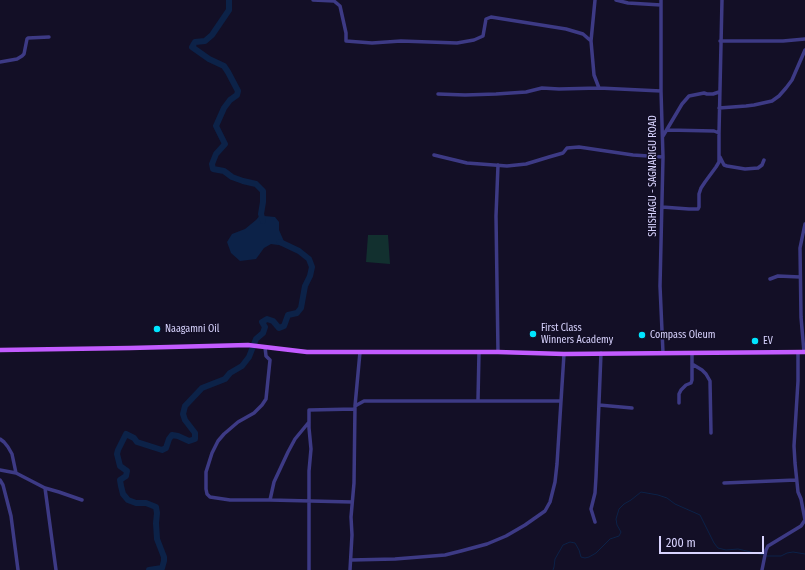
<!DOCTYPE html>
<html>
<head>
<meta charset="utf-8">
<style>
	body { margin:0 }
	#map { position:relative; width:805px; height:570px; overflow:hidden; background:#130f26; font-family:"Fira Sans Condensed",sans-serif }
	canvas { display:block }
	.scale { position:absolute; left:659px; top:536px; width:105px; height:18px; box-sizing:border-box; border:2px solid #d9d4ff; border-top:0; padding-left:5px; font-size:12px; line-height:14px; white-space:nowrap; color:#d9d4ff; -webkit-text-stroke:3px #130f26; paint-order:stroke }
</style>
</head>
<body>
<div id="map">
<canvas width="805" height="570"></canvas>
<div class="scale">200 m</div>
</div>
<script>
const ctx = document.querySelector('canvas').getContext('2d');
ctx.lineJoin = 'round';
function fill(path, color) {
  ctx.fillStyle = color;
  ctx.fill(path, 'evenodd');
}
function toPath(rows) {
  const path = new Path2D();
  for (const r of rows) {
    path.moveTo(r[0], r[1]);
    for (let i = 2; i < r.length; i += 2) path.lineTo(r[i], r[i + 1]);
  }
  return path;
}
function trace(path, color, width, dash) {
  ctx.strokeStyle = color;
  ctx.lineWidth = width;
  ctx.lineCap = dash ? 'butt' : 'round';
  ctx.setLineDash(dash || []);
  ctx.stroke(path);
}
function write(font, color, halo, rows, align = 'center') {
  ctx.font = font + ' "Fira Sans Condensed",sans-serif';
  ctx.lineWidth = 3;
  ctx.setLineDash([]);
  ctx.textBaseline = 'middle';
  ctx.strokeStyle = halo;
  ctx.fillStyle = color;
  for (const [text, x, y, turn = 0] of rows) {
    ctx.save();
    ctx.translate(x, y);
    ctx.rotate((+turn || 0) * Math.PI / 180);
    ctx.textAlign = isNaN(turn) ? turn : align;
    if (halo) ctx.strokeText(text, 0, 0);
    ctx.fillText(text, 0, 0);
    ctx.restore();
  }
}
fill(toPath([
	[368,235,388,235,390,264,366,262]
]), '#12302f');
fill(toPath([
	[261,214,264,216,275,217,279,222,279,230,286,246,271,244,264,248,256,259,240,261,231,253,227,242,232,234,245,229,256,220]
]), '#0c2248');
trace(toPath([
	[767,556,781,556,787,553,793,552,805,554],
	[553,570,554,567,555,559,563,545,570,542,575,543,579,550,581,557,585,558,589,557,596,553,610,539,619,536,621,532,617,525,616,519,619,509,624,504,631,500,641,492,658,495,667,498,675,504,700,515,714,543,718,548,726,550,738,549,764,555]
]), '#0c2248', 1);
trace(toPath([
	[229,0,229,10,212,35,205,41,195,42,192,47,209,59,224,66,228,72,238,91,237,95,230,100,224,108,216,126,225,144,216,154,212,164,213,169,224,171,232,177,243,181,256,184,263,191,263,202,261,214,263,221],
	[149,570,162,568,164,561,164,557,157,539,156,523,157,513,156,507,146,503,136,503,128,500,123,494,121,486,120,480,126,476,127,471,120,466,117,454,118,450,126,434,134,438,137,442,162,450,166,448,169,439,172,435,178,436,189,441,195,439,195,433,185,420,183,414,185,406,202,388,225,379,230,373,242,366,249,357,256,339,263,333,265,327,262,322,267,319,273,321,279,328,284,326,288,315,297,313,301,308,305,286,310,276,312,267,309,259,299,251,280,242]
]), '#0c2248', 6);
trace(toPath([
	[313,0,334,1,340,6,346,33,346,41,372,43,401,41,457,43,474,40,483,36,486,19,491,17,566,29,583,34,591,41,594,75,599,88],
	[616,0,628,3,661,5],
	[661,0,661,91,663,157,660,286,663,353],
	[591,41,595,0],
	[720,41,783,41,805,39],
	[0,62,17,59,22,56,24,54,27,39,28,38,49,37],
	[438,94,465,95,496,94,526,92,542,88,559,89,599,88,661,91],
	[719,108,746,106,754,105,772,101,779,96,786,88,792,80,805,50],
	[667,130,714,131,719,133],
	[663,136,682,104,689,96,704,93,707,94,713,94,719,92],
	[434,155,467,163,507,166,526,164,549,157,563,153,567,148,579,147,633,155,663,157],
	[720,157,724,165,727,166,745,169,758,168,762,165,764,160],
	[498,165,496,216,498,352],
	[662,207,689,209,698,209,699,207,699,194,701,188,705,182,716,167,719,162,719,133,722,0],
	[770,279,778,276,800,277],
	[265,347,266,356,270,360,266,399,262,405,254,413,238,422,224,434,218,441,212,453,206,472,206,489,207,494,210,497,230,500,270,500,274,482,288,452,295,439,309,422],
	[798,352,798,381,794,446,795,463,798,492,801,499,805,520],
	[804,352,801,317,800,248,805,224],
	[692,364,702,370,706,374,710,381,711,433],
	[478,400,479,352],
	[679,403,679,394,681,390,686,385,691,383,692,380,692,353],
	[599,405,632,408],
	[355,406,364,401,560,401],
	[0,439,4,442,8,447,12,454,16,473],
	[0,470,16,473,45,488,59,492,82,500],
	[0,480,3,485,11,516,18,570],
	[724,483,796,480],
	[45,488,56,570],
	[270,500,352,502],
	[595,522,591,509,595,493,596,477,601,353],
	[351,560,395,559,445,555,461,551,487,544,506,536,525,525,545,511,550,502,555,482,557,464,564,354],
	[309,570,309,471,311,449,309,428,309,410,355,409],
	[350,570,352,535,351,517,354,483,355,406,360,352],
	[762,570,766,550,768,546,801,526,805,520]
]), '#3d3a85', 3.5);
trace(toPath([
	[0,350,130,348,248,345,307,352,498,352,564,354,805,352]
]), '#c25bff', 4.5);
for (const [x, y, r, color] of [
	[157,329,4,"#00e5ff"],
	[533,334,4,"#00e5ff"],
	[642,335,4,"#00e5ff"],
	[755,341,4,"#00e5ff"]
]) {
  const dot = new Path2D();
  dot.arc(x, y, r, 0, 2 * Math.PI);
  ctx.fillStyle = color;
  ctx.fill(dot);
  trace(dot, '#130f26', 1.5);
}
write('10px', '#d9d4ff', '#130f26', [
	["SHISHAGU - SAGNARIGU ROAD",653,176,-90]
]);
write('10px', '#d9d4ff', '#130f26', [
	["First Class",541,328],
	["Winners Academy",541,340],
	["Naagamni Oil",165,329],
	["Compass Oleum",650,335],
	["EV",763,341]
], 'left');
</script>
</body>
</html>
